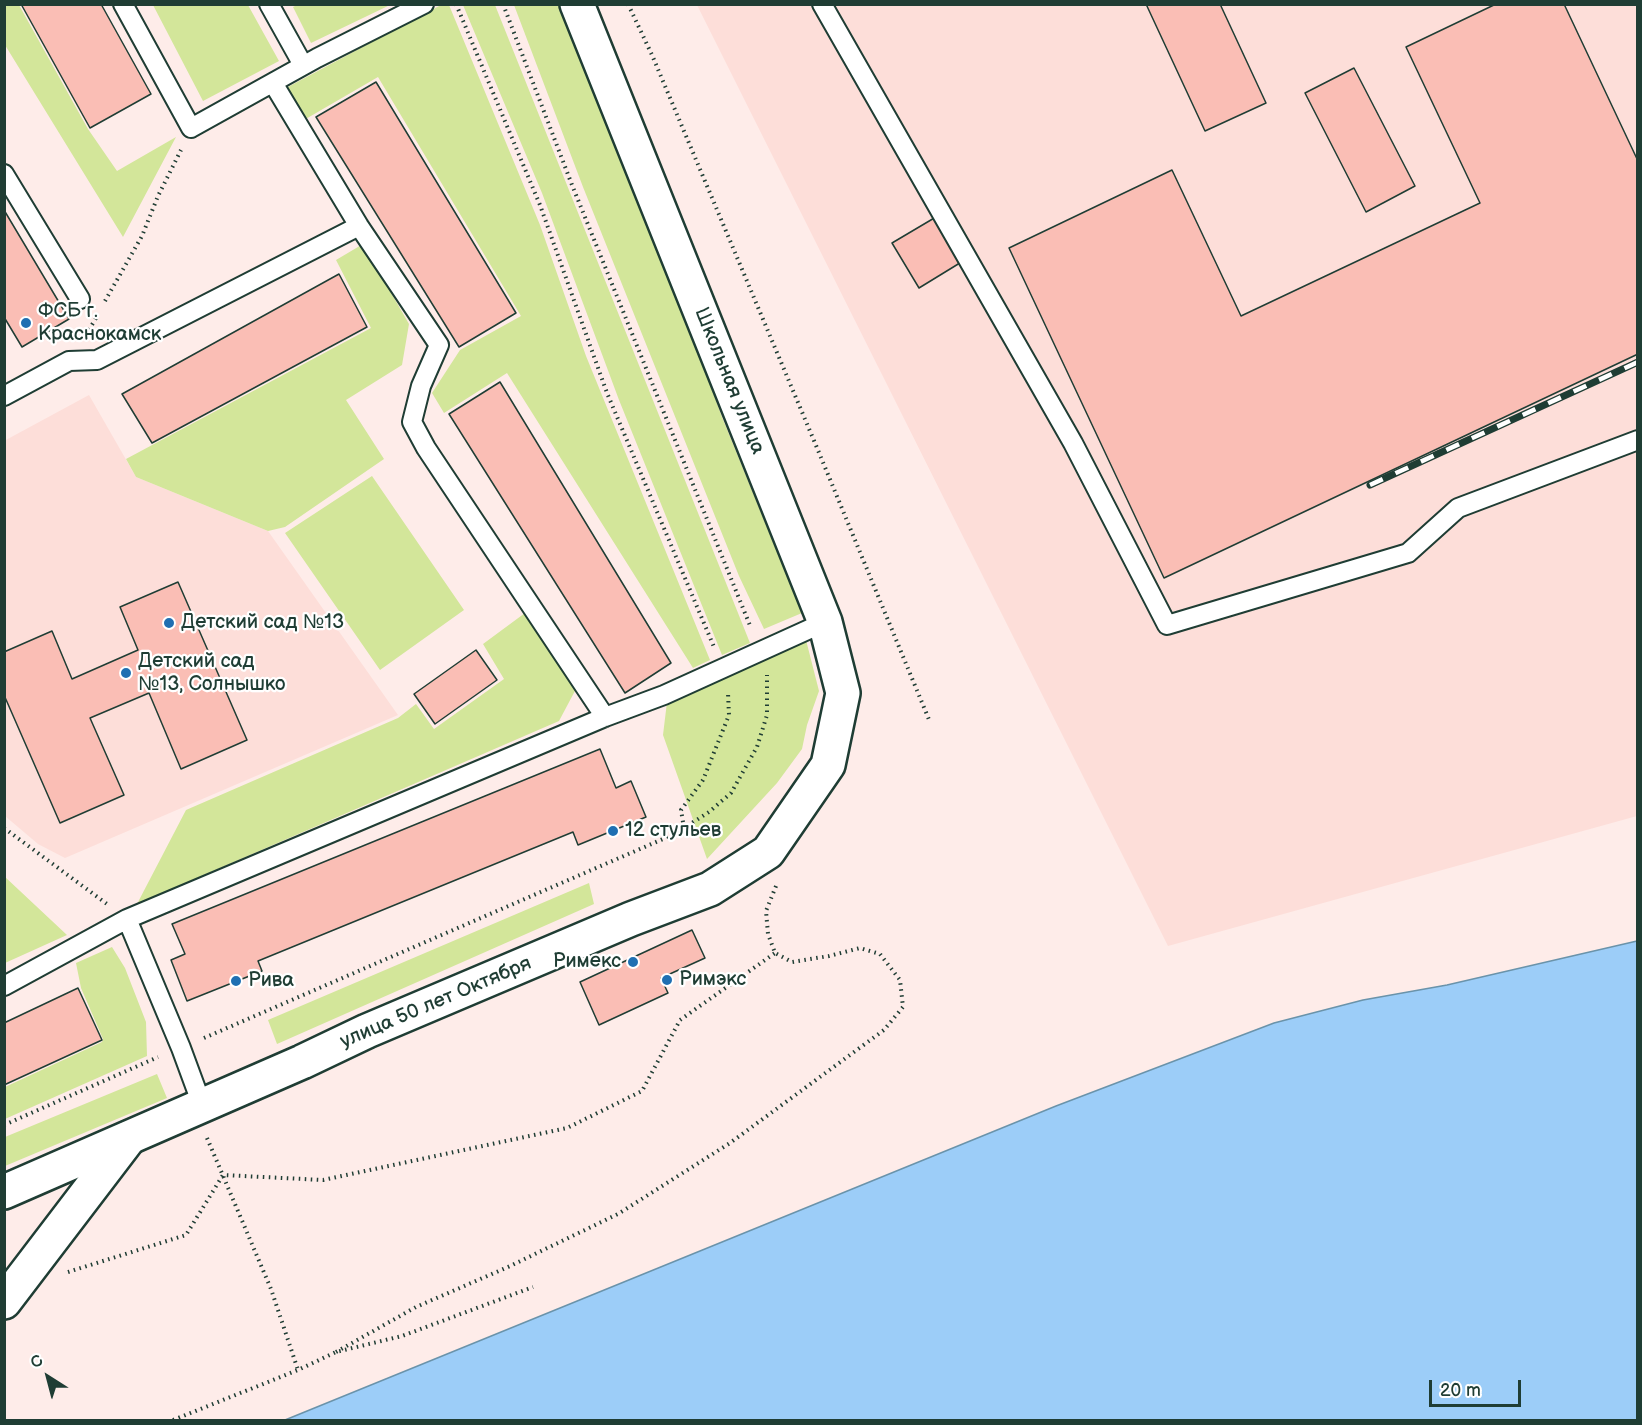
<!DOCTYPE html>
<html>
<head>
<meta charset="utf-8">
<style>
	body { margin:0 }
	#map { position:relative; width:1642px; height:1425px; overflow:hidden; background:#feece9; font-family:"Balsamiq Sans",sans-serif }
	canvas { display:block }
	.frame { position:absolute; inset:0; border:6px solid #1f3d34; pointer-events:none }
	.north { position:absolute; left:18px; top:1347px; width:60px; height:60px; -webkit-text-stroke:4px #fff; paint-order:stroke; rotate:324deg; font-size:16px; font-weight:700; line-height:24px; text-align:center; color:#1f3d34 }
	.north::after { content:''; display:block; margin:auto; width:21px; height:27px; background:#1f3d34; clip-path:polygon(50% 0,100% 100%,50% 72%,0 100%) }
	.scale { position:absolute; left:1429px; top:1380px; width:92px; height:27px; box-sizing:border-box; border:3px solid #1f3d34; border-top:0; padding-left:8px; font-size:18px; line-height:21px; white-space:nowrap; color:#1f3d34; -webkit-text-stroke:4px #fff; paint-order:stroke }
</style>
</head>
<body>
<div id="map">
<canvas width="1642" height="1425"></canvas>
<div class="frame"></div>
<div class="north">С</div>
<div class="scale">20 m</div>
</div>
<script>
const ctx = document.querySelector('canvas').getContext('2d');
ctx.lineJoin = 'round';
function fill(path, color) {
  ctx.fillStyle = color;
  ctx.fill(path, 'evenodd');
}
function toPath(rows) {
  const path = new Path2D();
  for (const r of rows) {
    path.moveTo(r[0], r[1]);
    for (let i = 2; i < r.length; i += 2) path.lineTo(r[i], r[i + 1]);
  }
  return path;
}
function trace(path, color, width, dash) {
  ctx.strokeStyle = color;
  ctx.lineWidth = width;
  ctx.lineCap = dash ? 'butt' : 'round';
  ctx.setLineDash(dash || []);
  ctx.stroke(path);
}
function write(font, color, halo, rows, align = 'center') {
  ctx.font = font + ' "Balsamiq Sans",sans-serif';
  ctx.lineWidth = 4.5;
  ctx.setLineDash([]);
  ctx.textBaseline = 'middle';
  ctx.strokeStyle = halo;
  ctx.fillStyle = color;
  for (const [text, x, y, turn = 0] of rows) {
    ctx.save();
    ctx.translate(x, y);
    ctx.rotate((+turn || 0) * Math.PI / 180);
    ctx.textAlign = isNaN(turn) ? turn : align;
    if (halo) ctx.strokeText(text, 0, 0);
    ctx.fillText(text, 0, 0);
    ctx.restore();
  }
}
fill(toPath([
	[697,5,1637,5,1637,816,1168,946],
	[89,395,136,477,268,531,398,715,65,858,38,844,5,816,4,441]
]), '#fdded9');
fill(toPath([
	[5,4,19,5,88,129,117,171,176,137,123,237,5,45],
	[153,5,248,5,279,61,203,101],
	[297,5,390,5,311,43,293,7],
	[441,5,449,5,540,225,586,356,710,660,693,668,507,373,444,413,432,393,460,350,521,316,378,77,304,120,286,88],
	[463,5,495,5,750,643,722,655,619,400,542,193],
	[514,5,560,5,644,205,722,417,802,613,764,629,739,576,583,187],
	[363,244,409,324,402,365,346,400,384,459,285,527,268,531,136,477,126,459,371,328,336,260],
	[372,476,464,610,380,670,285,533],
	[525,613,576,689,559,721,137,904,186,810,398,718,416,704,434,729,504,679,483,644],
	[806,640,819,691,807,725,802,749,777,783,707,859,663,735,667,702],
	[4,876,67,935,5,963,4,963],
	[589,883,594,904,277,1044,268,1020],
	[112,947,125,968,146,1022,147,1056,5,1119,5,1087,102,1042,103,1039,81,988,76,963],
	[157,1074,167,1098,5,1166,5,1137]
]), '#d3e69a');
const water = toPath([
	[1637,941,1637,1420,285,1420,1056,1106,1274,1023,1363,1000,1447,985,1637,941]
]);
fill(water, '#9ccdf8');
trace(water, '#6a93aa', 1.5);
const building = toPath([
	[21,4,101,4,151,94,90,128,21,4],
	[1146,4,1220,4,1266,103,1205,131,1146,4],
	[1496,4,1564,4,1638,161,1638,354,1164,578,1009,248,1172,170,1241,316,1480,203,1406,47,1496,4],
	[1354,68,1415,186,1366,212,1305,93,1354,68],
	[376,82,516,313,459,347,316,117,376,82],
	[4,210,69,319,22,347,4,317,4,210],
	[941,214,968,258,919,288,892,243,941,214],
	[339,274,367,327,152,443,122,394,339,274],
	[500,382,671,663,625,693,449,414,500,382],
	[178,582,247,740,181,769,149,693,90,718,124,795,60,823,4,695,4,652,52,631,72,679,138,650,120,607,178,582],
	[476,650,497,680,435,724,414,694,476,650],
	[600,749,616,788,631,781,646,817,578,845,573,832,258,961,262,971,187,1001,171,960,185,954,172,924,600,749],
	[692,930,705,958,661,978,668,993,599,1025,580,982,692,930],
	[78,988,102,1040,4,1085,4,1023,78,988]
]);
fill(building, '#fabeb5');
trace(building, '#1f3d34', 1.5);
const lane = toPath([
	[123,4,191,128,317,58,424,4],
	[269,4,303,65],
	[822,4,1073,443,1167,625,1408,553,1458,508,1638,440],
	[273,83,359,226,439,345,421,386,412,422,426,448,605,717],
	[4,174,80,299],
	[4,396,69,361,97,360,359,226],
	[4,986,127,919],
	[202,1105,181,1048,127,919,605,717,664,695,825,622]
]);
const street = toPath([
	[4,1302,129,1138]
]);
const secondary = toPath([
	[4,1192,302,1062,367,1031,631,919,710,889,768,852,828,765,843,693,825,622,577,4]
]);
trace(lane, '#1f3d34', 22);
trace(street, '#1f3d34', 38);
trace(secondary, '#1f3d34', 38);
trace(toPath([
	[456,4,540,205,607,393,714,647],
	[503,4,572,185,751,628],
	[628,4,652,55,815,443,930,722],
	[105,301,142,236,158,196,181,150],
	[86,335,96,318],
	[4,828,107,904],
	[684,828,681,810,703,780,729,715,728,693],
	[204,1038,663,839,684,828,709,812,731,793,757,747,767,715,767,675],
	[4,1125,158,1057],
	[207,1138,271,1289,298,1370],
	[68,1272,186,1235,223,1175,323,1180,567,1128,642,1091,680,1020,775,953],
	[336,1352,416,1307,508,1267,618,1214,730,1143,884,1030,903,1007,900,980,880,954,860,948,829,956,792,962,775,953,768,934,766,911,776,886],
	[173,1420,298,1370,336,1352,402,1336,533,1287]
]), '#1f3d34', 4, [1.5, 4.5]);
trace(lane, '#fff', 18);
trace(street, '#fff', 33);
trace(secondary, '#fff', 33);
const rail = toPath([
	[1370,485,1638,362]
]);
trace(rail, '#1f3d34', 7);
trace(rail, '#fff', 4.5, [14]);
for (const [x, y, r, color] of [
	[26,323,6,"#1f6fb2"],
	[169,623,6,"#1f6fb2"],
	[126,673,6,"#1f6fb2"],
	[613,831,6,"#1f6fb2"],
	[633,962,6,"#1f6fb2"],
	[667,980,6,"#1f6fb2"],
	[236,981,6,"#1f6fb2"]
]) {
  const dot = new Path2D();
  dot.arc(x, y, r, 0, 2 * Math.PI);
  ctx.fillStyle = color;
  ctx.fill(dot);
  trace(dot, '#fff', 2);
}
write('20px', '#1f3d34', '#fff', [
	["ФСБ г.",38,312],
	["Краснокамск",38,335],
	["Детский сад №13",181,623],
	["Детский сад",138,662],
	["№13, Солнышко",138,685],
	["12 стульев",625,831],
	["Римекс",621,962,"right"],
	["Римэкс",679,980],
	["Рива",248,981]
], 'left');
write('20px', '#1f3d34', '#fff', [
	["Школьная улица",729,381,68],
	["улица 50 лет Октября",436,1003,-23]
]);
</script>
</body>
</html>
